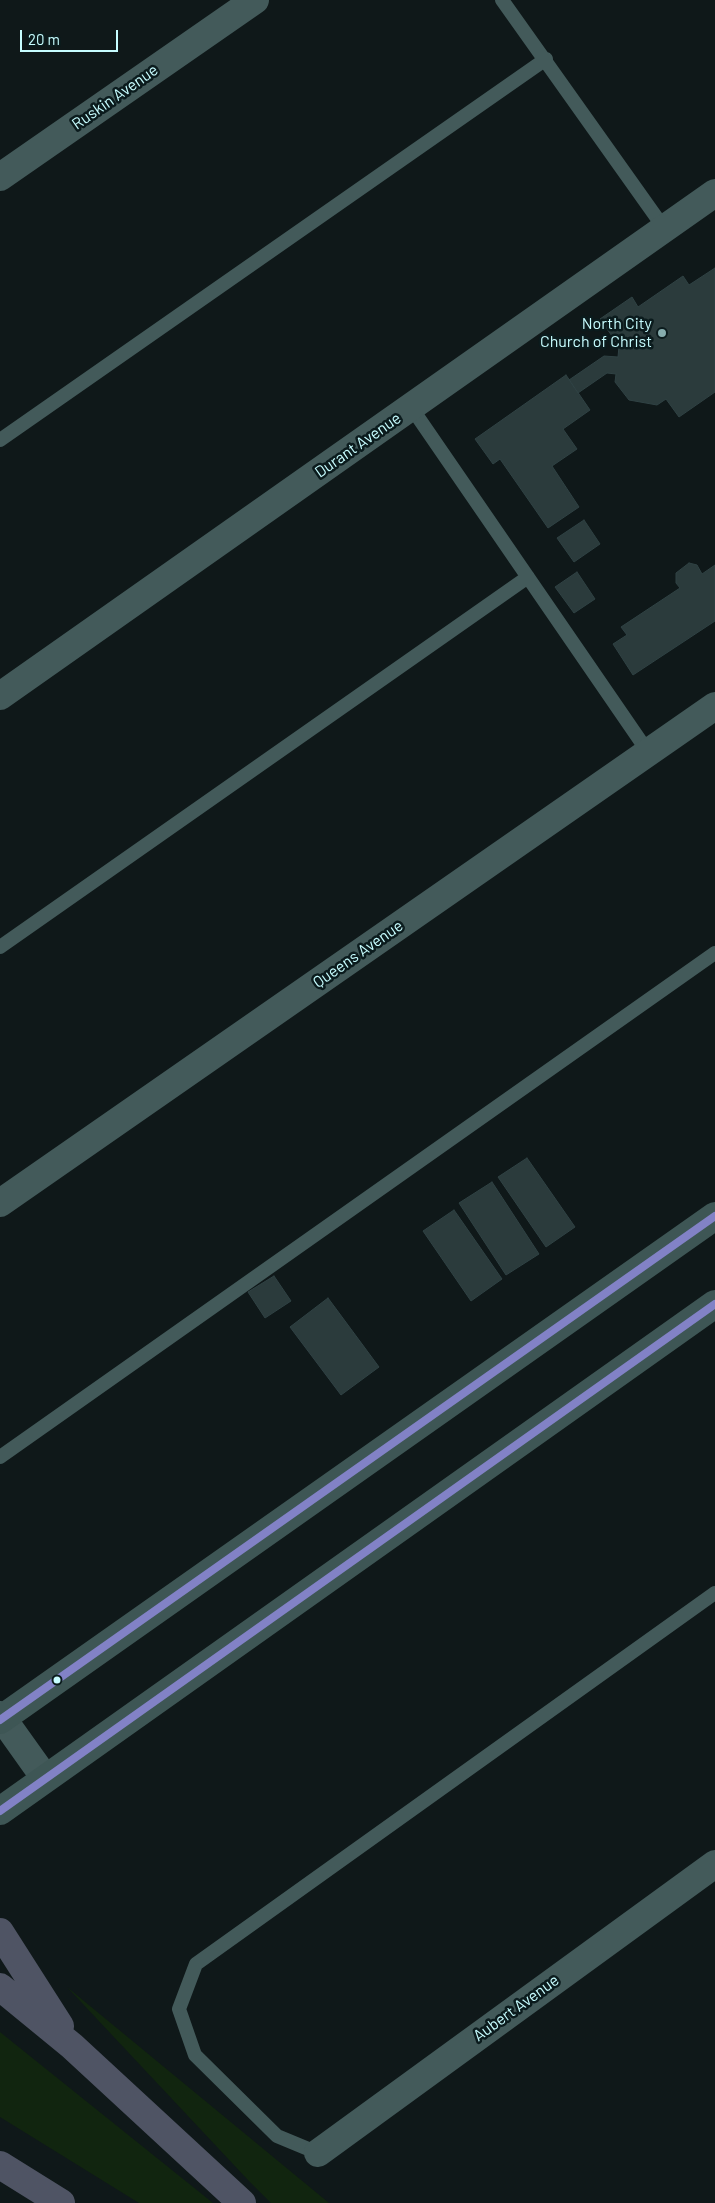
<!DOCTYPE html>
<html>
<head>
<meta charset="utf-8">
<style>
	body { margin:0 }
	#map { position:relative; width:715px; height:2203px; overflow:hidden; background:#0f1819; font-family:Barlow,sans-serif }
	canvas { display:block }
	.scale { position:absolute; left:20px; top:30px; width:98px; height:22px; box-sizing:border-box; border:2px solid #c7fdff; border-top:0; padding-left:6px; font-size:15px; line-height:18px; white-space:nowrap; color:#c7fdff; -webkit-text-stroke:4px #0b1b1d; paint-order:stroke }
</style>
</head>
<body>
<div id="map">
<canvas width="715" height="2203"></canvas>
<div class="scale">20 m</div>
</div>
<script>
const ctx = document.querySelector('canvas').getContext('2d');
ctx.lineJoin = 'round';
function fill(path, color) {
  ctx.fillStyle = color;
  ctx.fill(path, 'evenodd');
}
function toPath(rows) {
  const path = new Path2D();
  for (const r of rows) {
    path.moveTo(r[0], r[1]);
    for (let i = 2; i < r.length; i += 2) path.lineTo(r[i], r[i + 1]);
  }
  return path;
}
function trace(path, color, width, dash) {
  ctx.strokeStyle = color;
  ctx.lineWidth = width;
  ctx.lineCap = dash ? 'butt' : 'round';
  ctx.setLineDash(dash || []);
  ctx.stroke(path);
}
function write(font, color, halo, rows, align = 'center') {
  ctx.font = font + ' Barlow,sans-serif';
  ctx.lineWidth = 5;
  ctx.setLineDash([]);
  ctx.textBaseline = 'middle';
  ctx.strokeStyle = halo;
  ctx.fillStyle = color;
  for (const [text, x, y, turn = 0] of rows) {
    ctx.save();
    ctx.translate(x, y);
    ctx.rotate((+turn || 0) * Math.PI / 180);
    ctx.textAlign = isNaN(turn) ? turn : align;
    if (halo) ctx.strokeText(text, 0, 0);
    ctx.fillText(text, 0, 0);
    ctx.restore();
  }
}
fill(toPath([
	[67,1987,329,2203,271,2203,248,2180],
	[0,2032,213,2203,139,2203,0,2117]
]), '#11250f');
const building = toPath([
	[715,268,715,392,679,417,666,399,657,405,629,400,615,382,616,374,607,373,578,393,569,380,604,356,618,357,619,346,600,319,632,297,638,307,683,276,689,285,715,268],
	[566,375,590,410,563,429,577,449,552,466,579,507,548,528,500,459,493,464,475,439,566,375],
	[584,520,600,544,574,562,557,538,584,520],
	[689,563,697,565,702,574,715,565,715,621,633,675,613,644,627,635,621,627,680,588,676,583,676,573,689,563],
	[577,572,595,599,574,613,555,587,577,572],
	[527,1158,575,1227,546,1247,498,1177,527,1158],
	[492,1182,539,1254,506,1275,459,1203,492,1182],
	[454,1210,502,1279,471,1301,423,1231,454,1210],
	[274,1276,291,1301,265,1318,248,1292,274,1276],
	[328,1298,379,1367,341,1395,290,1327,328,1298]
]);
fill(building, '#2b3b3c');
trace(building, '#304244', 1);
trace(toPath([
	[502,0,664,228],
	[411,407,648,752],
	[0,440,546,59],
	[0,947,528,577],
	[0,1457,715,953],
	[318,2153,277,2136,195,2055,179,2009,196,1964,715,1593]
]), '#435a5a', 14);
trace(toPath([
	[0,177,255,0],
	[0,696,715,193],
	[0,1203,715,706],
	[0,1715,45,1778],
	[318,2153,715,1864]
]), '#435a5a', 28);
trace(toPath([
	[0,1720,715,1216],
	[0,1811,715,1304]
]), '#3e5655', 28);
trace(toPath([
	[0,1932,60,2026],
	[0,1987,72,2046,242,2203],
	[0,2165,61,2203]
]), '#4f5464', 28);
trace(toPath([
	[0,1720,715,1216],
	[0,1811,715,1304]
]), '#8282c6', 8);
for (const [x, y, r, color] of [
	[662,333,5,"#87adae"],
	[57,1680,4.5,"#c7fdff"]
]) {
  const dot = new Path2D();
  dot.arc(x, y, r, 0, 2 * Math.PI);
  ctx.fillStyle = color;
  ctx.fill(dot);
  trace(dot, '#0b1b1d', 2);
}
write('16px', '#c7fdff', '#0b1b1d', [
	["Ruskin Avenue",115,97,-35],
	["Durant Avenue",358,445,-35],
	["Queens Avenue",358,954,-35],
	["Aubert Avenue",516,2008,-36]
]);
write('16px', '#c7fdff', '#0b1b1d', [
	["North City",652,324],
	["Church of Christ",652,342]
], 'right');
</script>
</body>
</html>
